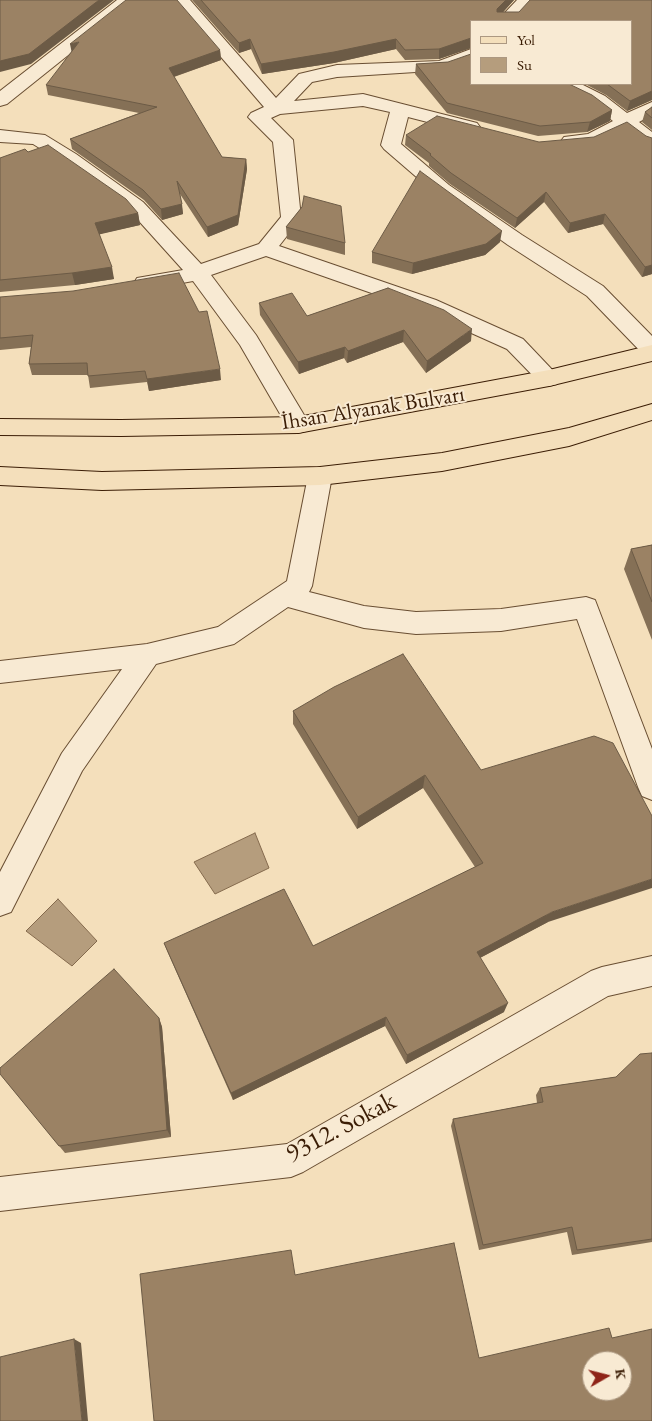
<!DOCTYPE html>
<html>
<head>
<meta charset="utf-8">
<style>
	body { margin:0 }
	#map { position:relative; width:652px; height:1421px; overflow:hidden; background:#f4dfbb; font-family:"EB Garamond",serif }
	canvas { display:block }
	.legend { position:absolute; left:470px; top:20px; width:162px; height:65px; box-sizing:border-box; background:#f8ead3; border:1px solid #ac9881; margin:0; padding:6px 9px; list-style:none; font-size:15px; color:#3b1d05 }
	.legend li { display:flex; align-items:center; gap:10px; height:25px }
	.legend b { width:25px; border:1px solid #ac9881 }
	.north { position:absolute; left:582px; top:1351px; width:50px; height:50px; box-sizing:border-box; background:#f8ead3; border:1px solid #ac9881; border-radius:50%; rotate:82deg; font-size:14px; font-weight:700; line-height:20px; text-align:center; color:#3b1d05 }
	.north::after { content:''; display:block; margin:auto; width:18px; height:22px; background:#8f2418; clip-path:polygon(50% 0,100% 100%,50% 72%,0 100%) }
</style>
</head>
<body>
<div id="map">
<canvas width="652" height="1421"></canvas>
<ul class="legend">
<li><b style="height:6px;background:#f4dfbb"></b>Yol</li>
<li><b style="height:14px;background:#b59d7d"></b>Su</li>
</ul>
<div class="north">K</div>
</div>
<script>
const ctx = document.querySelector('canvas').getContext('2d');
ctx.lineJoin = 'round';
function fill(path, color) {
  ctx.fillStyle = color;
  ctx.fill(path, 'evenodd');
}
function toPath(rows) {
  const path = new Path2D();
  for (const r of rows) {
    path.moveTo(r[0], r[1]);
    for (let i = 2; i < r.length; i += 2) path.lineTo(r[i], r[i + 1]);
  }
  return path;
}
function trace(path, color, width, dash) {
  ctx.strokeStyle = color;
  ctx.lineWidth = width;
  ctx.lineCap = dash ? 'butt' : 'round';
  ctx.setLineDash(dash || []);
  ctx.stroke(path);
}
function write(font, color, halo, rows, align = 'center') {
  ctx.font = font + ' "EB Garamond",serif';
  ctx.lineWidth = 4;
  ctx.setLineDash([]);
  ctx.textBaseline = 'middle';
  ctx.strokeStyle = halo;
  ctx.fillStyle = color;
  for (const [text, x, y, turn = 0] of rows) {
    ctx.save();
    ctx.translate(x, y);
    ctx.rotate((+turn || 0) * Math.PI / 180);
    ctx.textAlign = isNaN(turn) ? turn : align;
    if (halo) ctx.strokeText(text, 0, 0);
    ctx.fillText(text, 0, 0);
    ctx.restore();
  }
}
const water = toPath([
	[255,833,269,868,215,894,194,862,255,833],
	[58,899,97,941,72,966,26,931,58,899]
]);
fill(water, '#b59d7d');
trace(water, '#846a4d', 1);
const minor = toPath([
	[117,0,137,0,7,104,0,106,0,91,117,0],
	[172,0,190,0,276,98,299,74,337,65,439,61,471,49,471,62,447,70,337,77,312,82,294,101,363,94,477,123,480,127,477,131,470,133,408,117,401,144,449,185,522,235,603,286,652,336,652,358,644,355,587,296,508,245,435,193,384,149,381,145,390,112,363,106,280,114,271,118,293,140,301,218,279,246,436,300,523,339,560,378,557,384,549,386,541,384,507,349,420,310,266,256,211,275,256,335,310,425,306,431,298,433,290,431,240,345,193,281,145,290,137,288,134,283,137,278,183,270,129,210,62,162,33,144,0,142,0,130,45,135,76,154,143,202,201,264,259,244,281,217,273,142,248,117,251,113,264,107,172,0],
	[517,0,536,0,516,21,497,21,517,0],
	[558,84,581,84,605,96,627,113,652,102,652,115,639,122,652,132,652,147,645,145,625,130,599,143,571,147,564,145,561,141,564,137,588,134,613,121,591,104,560,88,558,84],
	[320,467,329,470,332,476,312,586,309,592,364,606,416,612,501,609,586,597,595,600,652,749,652,800,642,796,638,787,577,619,501,631,416,634,364,628,288,607,234,644,156,664,82,771,11,912,0,916,0,872,62,753,122,669,0,683,0,661,147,644,218,627,287,581,308,476,311,470,320,467],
	[652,956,652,986,608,996,303,1172,291,1177,0,1211,0,1177,287,1144,591,971,602,967,652,956]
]);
const major = toPath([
	[652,345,652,361,549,386,298,433,121,436,0,435,0,419,121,420,298,417,549,370,652,345],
	[652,404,652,420,569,446,442,471,320,485,102,490,0,485,0,467,102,472,320,467,442,453,569,428,652,404]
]);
trace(minor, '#694e32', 2);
trace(major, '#3b1d05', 2);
fill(minor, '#f8ead3');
fill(major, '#f4dfbb');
fill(toPath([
	[192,0,514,0,503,12,519,12,652,0,652,100,627,111,606,95,585,84,631,84,471,21,471,48,439,59,405,60,396,49,334,63,262,74,251,49,239,53],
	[220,50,221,60,174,77,222,157,246,159,247,169,238,225,208,237,180,194,183,214,162,220,144,200,72,149,70,139,139,113,48,95,46,85],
	[448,62,612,110,610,121,587,132,538,136,447,113,415,74,416,64],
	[652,107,652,130,642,122,645,112],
	[406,135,539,142,646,136,652,274,642,277,603,224,568,233,544,202,515,228,450,184,429,166,429,163,405,145],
	[28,152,138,213,140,225,99,234,114,279,75,285,0,292,0,158],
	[302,207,345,243,345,255,287,239,286,227],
	[500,242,485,255,412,274,372,263,372,252],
	[388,288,471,341,426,373,403,342,347,363,344,358,299,374,260,315,259,303,307,316],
	[0,297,221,380,149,391,147,382,90,388,88,375,32,375,29,364,31,347,0,350],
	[652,545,652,640,624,569,631,549],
	[403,654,548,922,480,958,504,1012,406,1064,385,1026,233,1100,168,953,164,943,313,946,475,867,423,788,357,829,293,724,293,711],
	[159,1018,162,1027,171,1137,65,1153,0,1074],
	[652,1053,652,1242,572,1255,567,1232,479,1250,451,1126,453,1119,537,1103,536,1095,540,1088,616,1077]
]), '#857056');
fill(toPath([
	[99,0,114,0,31,64,0,72,0,61],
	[506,0,514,0,496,20,497,9],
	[471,38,471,48,439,59,439,49],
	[250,39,251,49,239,53,239,43],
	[396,39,396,49,334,63,262,74,261,64],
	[79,42,72,54,70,44],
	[220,50,221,60,170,78,169,68],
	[652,91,652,100,627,111,630,101],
	[612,110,610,121,587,132,590,122],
	[246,159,247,169,238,225,208,237,207,227],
	[546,192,544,202,515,228,517,218],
	[182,204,183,214,162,220,161,209],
	[138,213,140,225,97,235,95,223],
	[605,214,603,224,568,233,570,223],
	[502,231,500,242,485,255,412,274,413,263],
	[652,265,652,274,642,277,645,267],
	[112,267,114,279,75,285,72,273],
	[472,329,471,341,426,373,427,361],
	[404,330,403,342,347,363,348,351],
	[345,347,344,358,299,374,298,362],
	[220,369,221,380,149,391,147,379],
	[425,775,423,788,357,829,358,817],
	[652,879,652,888,548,922,474,961,477,952,552,912],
	[508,1003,504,1012,406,1064,407,1055],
	[386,1017,385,1026,233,1100,231,1093],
	[159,1018,162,1027,171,1137,167,1130],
	[74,1339,81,1343,88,1421,82,1421]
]), '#6c5b46');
const building = toPath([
	[0,0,99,0,29,54,0,61,0,0],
	[126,0,177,0,220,50,169,68,222,157,246,159,238,215,207,227,177,181,182,204,161,209,143,190,70,139,157,107,46,85,79,42,70,44,126,0],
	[201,0,506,0,497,9,497,12,519,12,530,0,652,0,652,91,630,101,607,84,631,84,631,21,471,21,471,38,439,49,405,50,396,39,334,52,261,64,250,39,239,43,201,0],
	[471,54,471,84,569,84,592,95,612,110,590,122,540,126,447,103,416,64,448,62,471,54],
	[652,107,652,118,645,112,652,107],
	[437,116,539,142,594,137,627,122,646,136,652,138,652,265,645,267,605,214,570,223,546,192,517,218,451,173,430,155,431,154,406,135,437,116],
	[48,145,126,199,138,213,95,223,112,267,72,273,0,280,0,158,25,149,28,152,48,145],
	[420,171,502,231,486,244,413,263,372,252,420,171],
	[304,196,341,206,345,243,286,227,302,207,304,196],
	[179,273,199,312,207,311,220,369,147,379,145,371,88,376,87,363,29,364,33,335,0,338,0,297,73,291,179,273],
	[388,288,444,310,472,329,427,361,404,330,348,351,345,347,298,362,259,303,292,293,307,316,388,288],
	[652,545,652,602,631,549,652,545],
	[403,654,481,770,594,736,613,743,652,816,652,879,552,912,477,952,508,1003,407,1055,386,1017,231,1093,164,943,284,889,313,946,483,863,425,775,358,817,293,711,334,687,403,654],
	[114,969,159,1018,167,1130,59,1146,0,1074,0,1068,114,969],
	[652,1053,652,1239,577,1250,572,1227,483,1245,453,1119,543,1102,540,1088,616,1077,640,1054,652,1053],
	[454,1243,479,1358,609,1328,612,1338,652,1329,652,1421,154,1421,140,1274,291,1250,295,1275,454,1243],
	[592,1361,622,1361,622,1391,592,1391,592,1361],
	[74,1339,82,1421,0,1421,0,1357,74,1339]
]);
fill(building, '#9b8264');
trace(building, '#6c5b46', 1);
write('22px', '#3b1d05', '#f8ead3', [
	["İhsan Alyanak Bulvarı",373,409,-9]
]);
write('26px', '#3b1d05', '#f8ead3', [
	["9312. Sokak",341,1128,-28]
]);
</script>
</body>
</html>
